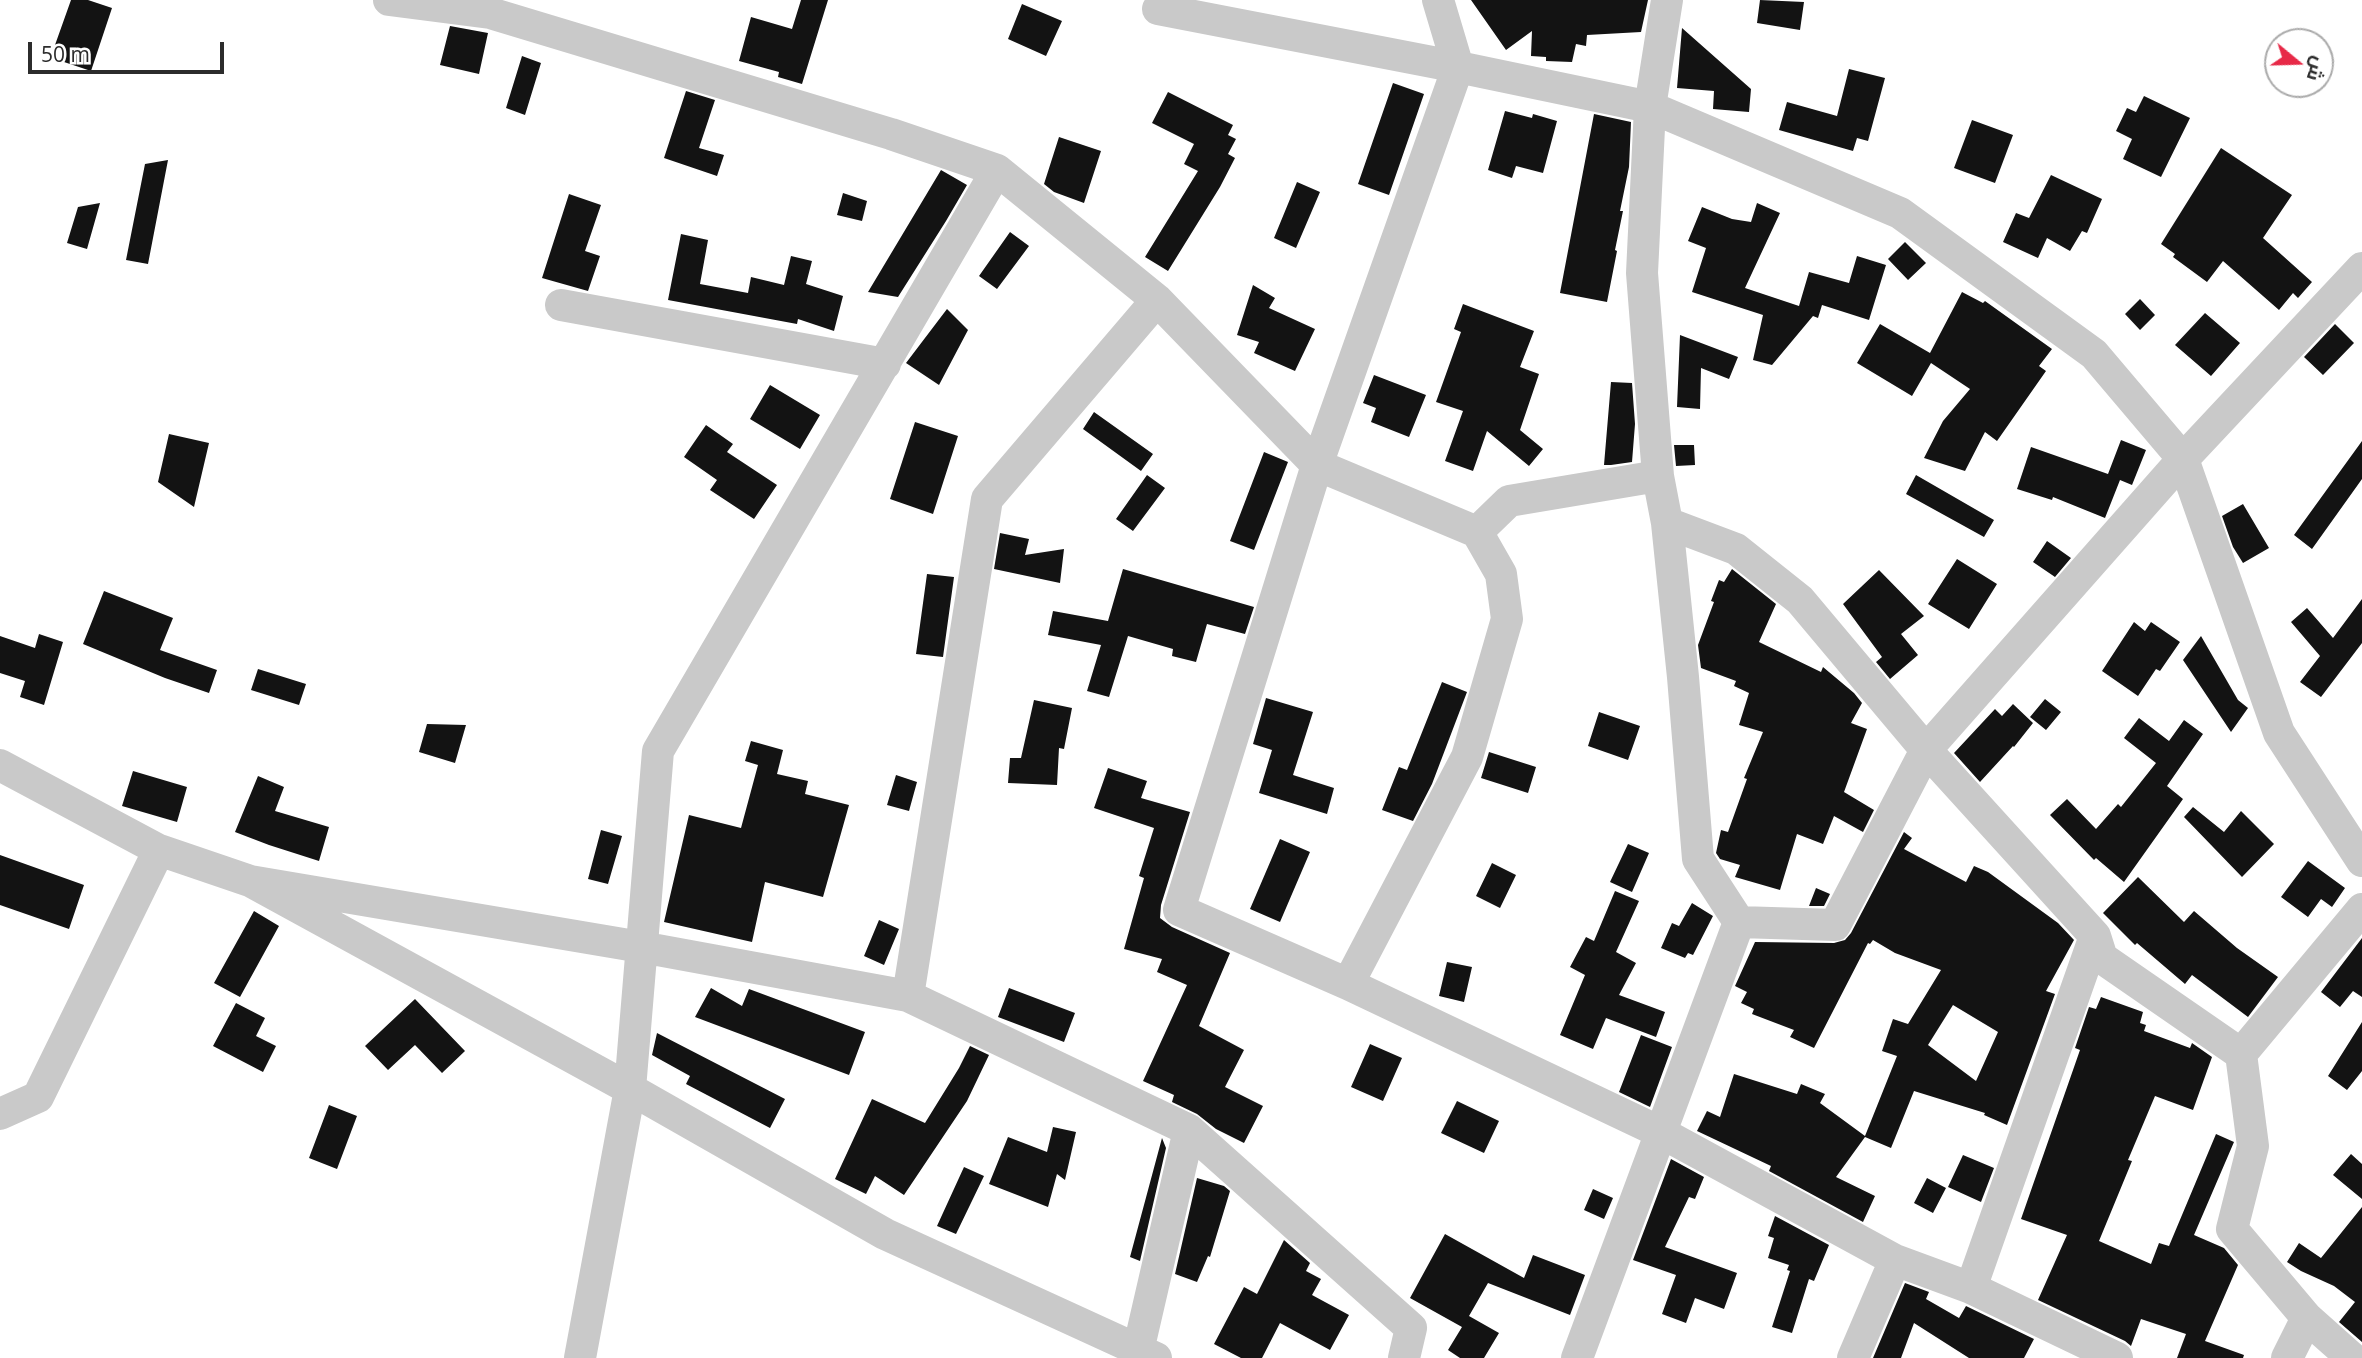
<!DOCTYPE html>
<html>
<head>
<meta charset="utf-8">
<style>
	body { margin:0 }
	#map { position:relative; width:2362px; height:1358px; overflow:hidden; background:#fff; font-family:"Open Sans",Cairo,sans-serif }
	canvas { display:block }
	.north { position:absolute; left:2264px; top:28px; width:70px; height:70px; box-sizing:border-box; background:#fff; border:2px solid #ababab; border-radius:50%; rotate:109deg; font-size:19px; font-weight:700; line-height:28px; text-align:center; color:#2c2c2c }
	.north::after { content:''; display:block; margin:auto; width:24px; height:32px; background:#e72947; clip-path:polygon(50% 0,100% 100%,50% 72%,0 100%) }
	.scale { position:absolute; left:28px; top:42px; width:196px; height:32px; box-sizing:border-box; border:4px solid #2c2c2c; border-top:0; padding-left:9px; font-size:21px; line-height:24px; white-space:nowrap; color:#2c2c2c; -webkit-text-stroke:5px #fff; paint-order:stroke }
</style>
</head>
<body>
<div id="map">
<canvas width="2362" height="1358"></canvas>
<div class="north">ش</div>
<div class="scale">50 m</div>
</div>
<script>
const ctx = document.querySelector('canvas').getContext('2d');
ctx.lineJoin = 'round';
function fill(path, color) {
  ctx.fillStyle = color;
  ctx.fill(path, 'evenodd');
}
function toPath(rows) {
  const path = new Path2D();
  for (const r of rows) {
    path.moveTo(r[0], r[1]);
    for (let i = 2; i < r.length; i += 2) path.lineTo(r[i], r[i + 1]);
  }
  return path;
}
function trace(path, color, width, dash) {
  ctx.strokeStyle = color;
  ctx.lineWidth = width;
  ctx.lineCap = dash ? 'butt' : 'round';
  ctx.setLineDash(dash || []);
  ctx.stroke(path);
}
fill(toPath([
	[71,0,88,0,112,8,91,71,61,61,65,49,55,45],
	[801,0,828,0,802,84,778,77,779,72,739,61,751,17,792,29],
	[1471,0,1648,0,1641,32,1587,35,1586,46,1576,44,1572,62,1546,61,1546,57,1531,56,1532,31,1506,50],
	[1760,0,1804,2,1800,30,1757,23],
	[1022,4,1062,21,1046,56,1008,39],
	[450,26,488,33,479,74,440,65],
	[1682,28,1751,89,1749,112,1713,109,1714,91,1677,88],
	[522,56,541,63,525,115,506,108],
	[1849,69,1885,78,1868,141,1857,138,1853,151,1779,130,1787,102,1837,116],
	[1393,83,1424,94,1389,195,1358,184],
	[686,91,715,100,699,148,724,155,717,176,664,158],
	[1168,92,1233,125,1228,135,1236,139,1228,154,1235,158,1220,187,1168,271,1145,257,1198,171,1184,164,1194,144,1152,123],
	[2144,96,2190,118,2161,177,2123,159,2132,139,2116,131,2127,108,2136,112],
	[1505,111,1532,118,1533,114,1557,121,1543,173,1516,166,1512,178,1488,170],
	[1594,114,1631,122,1629,167,1620,211,1623,211,1615,250,1617,251,1607,302,1560,293],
	[1972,120,2013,135,1995,183,1954,168],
	[1059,137,1101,151,1084,203,1054,192,1044,184],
	[2221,148,2292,195,2263,238,2312,282,2298,298,2293,293,2279,310,2223,261,2207,282,2173,257,2175,254,2161,244],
	[168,160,148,264,126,260,145,164],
	[941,170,967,185,946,221,898,297,868,292],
	[2051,175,2102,199,2087,233,2082,231,2070,251,2047,238,2038,258,2003,242,2016,213,2029,218],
	[1297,182,1320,192,1296,248,1274,238],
	[843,193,867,201,862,221,837,215],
	[569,194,601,205,585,251,600,256,588,291,542,278],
	[100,203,87,249,67,243,78,207],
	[1757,203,1780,213,1745,288,1799,306,1809,272,1849,283,1857,256,1886,265,1869,320,1822,305,1818,318,1813,316,1772,365,1753,360,1763,315,1692,292,1706,248,1688,241,1702,207,1732,219,1751,222],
	[1010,232,1029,246,997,289,979,276],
	[681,234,708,240,700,284,748,293,751,277,784,285,791,256,812,261,806,284,843,296,834,331,798,319,797,324,668,300],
	[1905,242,1926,263,1908,280,1888,259],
	[1253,285,1275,298,1269,308,1315,329,1295,371,1254,353,1259,342,1237,335],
	[1962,292,1983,303,1985,301,2052,349,2039,366,2046,371,1997,441,1985,432,1965,471,1924,458,1943,421,1970,389,1931,363,1912,396,1857,363,1880,324,1930,353],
	[2140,299,2155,315,2140,330,2125,314],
	[1463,304,1534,331,1520,367,1539,374,1520,430,1543,449,1529,466,1487,431,1473,471,1445,461,1463,411,1436,402,1461,332,1454,329],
	[947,309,968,330,939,385,906,363],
	[2205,313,2240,343,2211,376,2175,345],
	[2335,324,2354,343,2323,375,2304,357],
	[1680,335,1738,357,1729,379,1701,368,1700,409,1677,407],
	[1374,375,1426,395,1409,437,1371,422,1376,408,1363,403],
	[1611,382,1632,383,1635,424,1632,462,1611,465,1604,465],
	[770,385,820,415,800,449,750,419],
	[1094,412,1153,454,1141,471,1083,429],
	[915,422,958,436,933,514,890,499],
	[706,425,733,444,727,452,777,485,754,519,710,490,717,480,684,457],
	[169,434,209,443,194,507,158,482],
	[2121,440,2146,450,2132,485,2120,480,2105,518,2053,497,2052,500,2017,489,2031,447,2108,474],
	[2362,441,2362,479,2312,549,2294,535],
	[1674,445,1694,445,1695,465,1676,466],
	[1264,452,1288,462,1254,550,1230,541],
	[1147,475,1165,488,1133,531,1116,519],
	[1916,475,1994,520,1984,537,1906,494],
	[2243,504,2269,548,2243,563,2233,547,2222,516],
	[1000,533,1029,539,1025,555,1064,549,1060,583,994,569],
	[2047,541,2071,558,2055,577,2033,562],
	[1957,559,1997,584,1969,629,1928,604],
	[1123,569,1254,607,1245,634,1207,624,1196,662,1172,656,1173,649,1128,636,1109,697,1087,691,1101,645,1048,635,1053,611,1108,621],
	[1732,569,1776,604,1759,642,1821,672,1823,667,1854,693,1862,703,1851,723,1867,729,1844,792,1874,810,1863,832,1834,816,1823,844,1797,834,1780,890,1735,877,1740,865,1720,859,1716,853,1721,830,1728,832,1747,779,1744,778,1763,732,1739,725,1749,693,1734,686,1736,681,1701,668,1698,645,1714,602,1711,601,1719,580,1724,582],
	[1879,570,1924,616,1901,634,1918,655,1890,679,1876,662,1882,657,1843,604],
	[927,574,954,577,943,657,916,654],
	[104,591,173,618,160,650,217,670,209,693,165,678,83,644],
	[2362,599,2362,643,2321,697,2300,682,2320,656,2291,622,2307,608,2333,638],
	[2134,622,2145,631,2151,622,2180,642,2160,671,2156,669,2138,696,2102,671],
	[39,634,63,642,44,705,20,697,25,681,0,673,0,636,35,648],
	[2201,636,2238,700,2248,708,2231,732,2183,660],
	[258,669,306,684,299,705,251,690],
	[1442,682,1467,692,1432,784,1413,821,1382,810,1399,767,1407,770],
	[1266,698,1313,712,1293,775,1334,788,1327,814,1259,793,1272,750,1253,744],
	[2045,699,2061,712,2046,730,2030,717],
	[1034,700,1072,708,1064,749,1059,748,1057,785,1008,783,1010,758,1021,758],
	[2013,704,2033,723,2014,747,2013,746,1980,782,1954,753,1995,709,2002,716],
	[1599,712,1640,726,1628,760,1588,746],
	[2139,718,2169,741,2184,720,2203,734,2167,786,2183,799,2124,882,2096,858,2094,860,2050,815,2067,799,2096,829,2118,804,2121,807,2156,763,2124,738],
	[427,724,466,725,455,763,419,752],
	[751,741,783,750,777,774,808,781,805,794,849,805,823,897,765,882,752,942,664,922,689,815,741,828,758,765,745,761],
	[1489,752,1536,767,1528,793,1481,778],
	[1108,768,1147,781,1141,798,1190,812,1161,905,1160,918,1172,927,1230,953,1199,1026,1244,1050,1225,1087,1263,1106,1244,1143,1216,1129,1197,1114,1172,1102,1174,1095,1143,1081,1187,985,1157,972,1162,959,1124,949,1144,878,1139,876,1154,828,1094,808],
	[133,771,187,787,177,822,122,806],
	[896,775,917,782,909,811,887,805],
	[258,776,284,787,275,811,329,827,319,861,269,845,235,832],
	[2193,807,2224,832,2241,811,2274,844,2242,877,2184,817],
	[601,830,622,836,608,884,588,879],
	[1904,832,1912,838,1904,849,1966,882,1974,866,1988,872,2058,923,2074,940,2046,991,2055,994,2007,1125,1984,1115,1985,1113,1914,1091,1891,1148,1865,1137,1836,1177,1875,1196,1863,1222,1769,1171,1771,1166,1697,1131,1707,1111,1720,1117,1734,1074,1797,1094,1801,1084,1825,1094,1820,1103,1865,1136,1897,1056,1882,1051,1893,1019,1908,1024,1941,970,1895,953,1873,940,1870,944,1868,943,1814,1048,1790,1037,1794,1030,1752,1014,1754,1009,1741,1003,1747,992,1735,986,1755,942,1834,943,1845,940,1851,933],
	[1953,1005,1998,1032,1976,1081,1928,1045],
	[1280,839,1310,852,1280,922,1250,909],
	[1628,844,1649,853,1632,892,1610,882],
	[0,855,84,885,69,929,0,905],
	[2308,861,2345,888,2332,907,2321,899,2308,917,2281,897],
	[1492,863,1516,875,1500,908,1476,896],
	[2138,877,2184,922,2194,911,2237,948,2278,977,2248,1017,2192,975,2185,984,2137,943,2135,945,2103,913],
	[1816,888,1830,894,1824,906,1809,906],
	[1615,891,1639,901,1616,952,1636,963,1619,995,1665,1012,1656,1037,1606,1018,1593,1049,1560,1035,1585,975,1570,967,1586,937,1594,941],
	[1692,903,1713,916,1693,955,1688,953,1685,958,1661,948,1672,923,1679,926],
	[254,911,279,926,240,997,214,983],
	[879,920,899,929,884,965,864,956],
	[2362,938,2362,997,2353,991,2340,1007,2321,992],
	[1447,962,1472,967,1464,1002,1439,996],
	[711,988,742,1006,749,989,865,1032,849,1075,695,1017],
	[1009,988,1075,1013,1064,1042,998,1017],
	[2101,997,2143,1012,2140,1023,2146,1025,2144,1031,2190,1048,2192,1043,2212,1057,2193,1110,2155,1096,2128,1160,2132,1161,2099,1241,2151,1264,2159,1243,2169,1246,2216,1134,2234,1142,2194,1235,2224,1248,2238,1265,2205,1341,2244,1355,2243,1358,2177,1358,2186,1334,2141,1319,2131,1346,2125,1341,2038,1300,2067,1235,2021,1219,2080,1050,2075,1048,2089,1007,2096,1009],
	[415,999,465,1051,442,1073,415,1045,388,1070,365,1046],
	[236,1003,265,1018,256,1036,276,1046,263,1072,213,1046],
	[2362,1022,2362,1071,2347,1090,2328,1076],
	[657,1033,785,1099,770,1128,686,1084,690,1076,652,1055],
	[1641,1035,1672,1047,1650,1107,1619,1092],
	[1370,1044,1402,1058,1383,1101,1351,1087],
	[970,1046,989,1055,967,1101,904,1195,875,1176,866,1194,835,1179,872,1099,925,1123,959,1068],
	[1457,1101,1499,1121,1484,1153,1441,1133],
	[329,1105,357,1116,337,1169,309,1158],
	[1053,1127,1076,1132,1065,1180,1057,1174,1048,1207,989,1184,1008,1137,1047,1152],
	[1162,1138,1166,1148,1140,1261,1130,1257],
	[2351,1154,2362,1164,2362,1199,2333,1175],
	[1963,1155,1994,1168,1981,1202,1948,1187],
	[1671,1159,1704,1177,1695,1199,1689,1197,1665,1247,1737,1273,1724,1309,1695,1298,1686,1323,1662,1314,1676,1275,1633,1260],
	[964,1167,984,1176,956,1234,937,1226],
	[1197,1178,1224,1186,1230,1191,1210,1257,1208,1256,1197,1282,1175,1274],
	[1927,1178,1946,1188,1933,1213,1914,1203],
	[1593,1189,1613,1198,1604,1219,1584,1210],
	[2362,1207,2362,1342,2339,1322,2355,1302,2334,1286,2301,1271,2287,1262,2299,1243,2321,1258],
	[1775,1216,1829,1245,1814,1281,1809,1279,1792,1333,1772,1327,1790,1271,1787,1270,1789,1265,1768,1258,1774,1238,1768,1236],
	[1445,1234,1524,1278,1533,1255,1585,1275,1570,1315,1488,1283,1469,1316,1499,1333,1484,1358,1460,1358,1448,1350,1462,1327,1410,1298],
	[1284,1240,1310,1263,1306,1271,1321,1279,1312,1295,1349,1315,1330,1350,1280,1323,1262,1358,1241,1358,1214,1344,1244,1287,1257,1294],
	[1905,1283,1929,1292,1926,1299,1959,1318,1966,1306,2034,1339,2024,1358,1969,1358,1914,1323,1901,1358,1873,1358]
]), '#131313');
trace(toPath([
	[389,0,490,13,891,134,997,170,1157,300,1317,465,1477,532,1501,574,1507,619,1467,757,1348,984],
	[1667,0,1650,107,1642,273,1658,476,1667,523,1683,677,1698,859,1739,922,1835,925,1926,750,2183,459,2362,268],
	[1158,9,1458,67,1438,0],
	[561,305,885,364],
	[1667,523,1736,549,1800,600,1926,750,2095,936,2102,958,2241,1054],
	[1477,532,1509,501,1658,476],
	[0,765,159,850,250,881,630,1089,885,1234,1156,1358],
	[250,881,641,947,908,996,1189,1130,1411,1328,1404,1358],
	[908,996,987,499,1157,300],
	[0,1114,38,1097,159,850],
	[1971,1288,2095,936],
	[580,1358,630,1089,658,751,997,170],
	[1134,1358,1138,1351,1189,1130],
	[1577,1358,1739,922],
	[1853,1358,1895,1260],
	[2117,1358,1971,1288,1895,1260,1660,1132,1348,984,1179,910,1317,465,1458,67,1650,107,1900,213,2094,354,2183,459,2279,733,2362,861],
	[2287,1358,2307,1318],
	[2352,1358,2307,1318,2232,1229,2253,1146,2241,1054,2362,909]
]), '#c9c9c9', 32);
</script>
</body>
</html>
